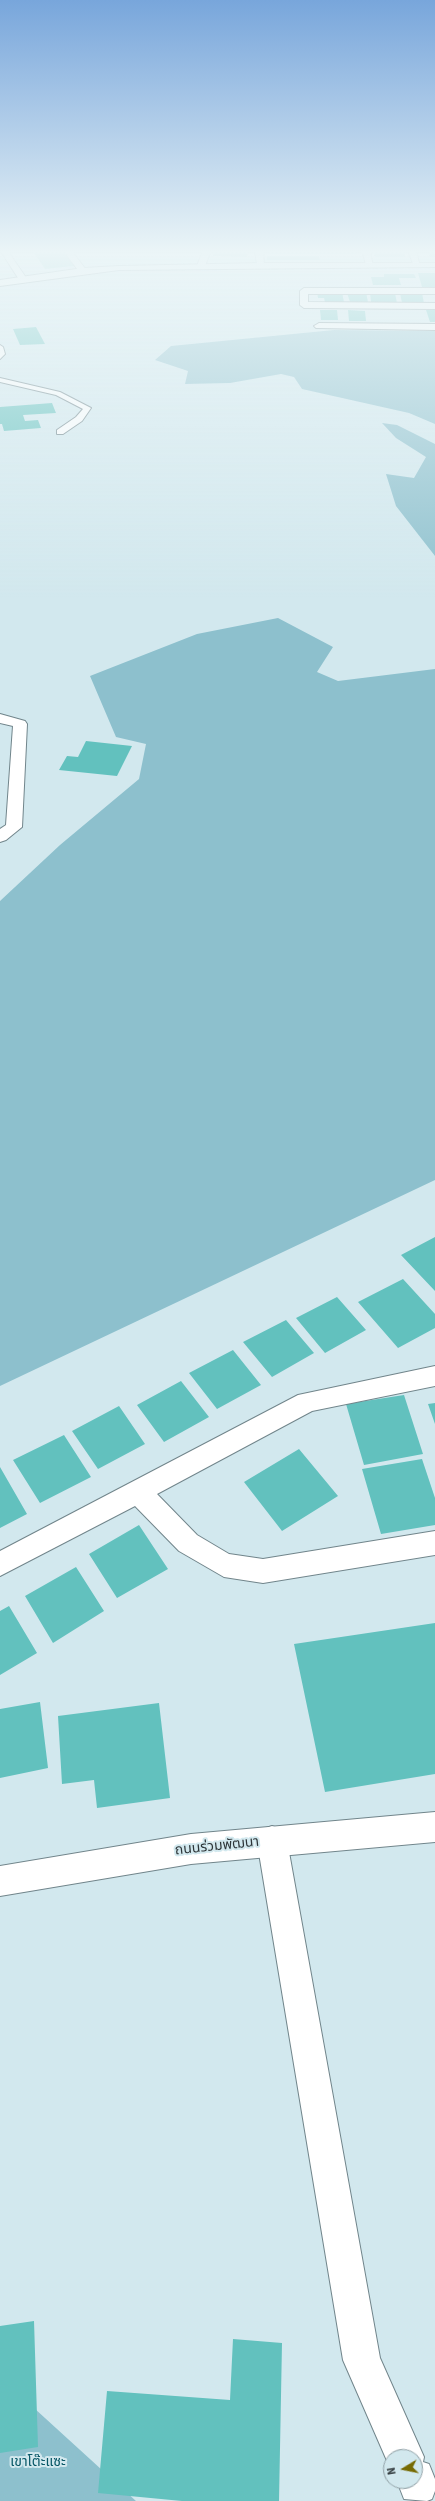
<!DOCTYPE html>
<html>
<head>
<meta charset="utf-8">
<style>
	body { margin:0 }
	#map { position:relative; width:435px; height:2501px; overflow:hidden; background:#d2e8ee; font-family:"Source Sans 3",sans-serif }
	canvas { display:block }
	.north { position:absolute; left:383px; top:2449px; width:40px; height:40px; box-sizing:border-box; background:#d2e8ee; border:1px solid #90a0a5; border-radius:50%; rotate:260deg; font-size:11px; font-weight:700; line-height:16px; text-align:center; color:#2d3538 }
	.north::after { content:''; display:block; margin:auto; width:14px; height:18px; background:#776b03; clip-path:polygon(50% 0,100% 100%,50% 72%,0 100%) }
</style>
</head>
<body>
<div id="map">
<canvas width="435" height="2501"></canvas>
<div class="north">N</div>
</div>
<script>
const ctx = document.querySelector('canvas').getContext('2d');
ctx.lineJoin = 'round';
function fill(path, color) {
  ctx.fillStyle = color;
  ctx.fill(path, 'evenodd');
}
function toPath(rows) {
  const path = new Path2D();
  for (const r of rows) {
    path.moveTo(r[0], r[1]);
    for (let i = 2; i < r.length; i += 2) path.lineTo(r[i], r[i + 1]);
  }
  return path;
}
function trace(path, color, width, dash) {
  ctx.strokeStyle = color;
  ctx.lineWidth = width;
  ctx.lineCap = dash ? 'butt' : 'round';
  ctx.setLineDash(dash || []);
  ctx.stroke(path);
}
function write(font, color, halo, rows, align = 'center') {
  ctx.font = font + ' "Source Sans 3","Noto Sans Thai",sans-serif';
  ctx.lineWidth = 4;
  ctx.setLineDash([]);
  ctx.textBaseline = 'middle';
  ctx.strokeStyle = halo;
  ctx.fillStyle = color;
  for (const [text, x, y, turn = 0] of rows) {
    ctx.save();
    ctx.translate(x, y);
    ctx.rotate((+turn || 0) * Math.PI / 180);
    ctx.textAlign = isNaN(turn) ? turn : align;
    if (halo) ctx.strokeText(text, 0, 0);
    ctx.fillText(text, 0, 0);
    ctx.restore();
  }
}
fill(toPath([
	[334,330,435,331,435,424,409,413,302,389,294,377,281,374,230,383,185,384,188,371,155,360,171,346],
	[382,423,397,425,435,444,435,556,396,506,386,474,414,478,426,457,396,438],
	[278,618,333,647,317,672,338,681,435,669,435,1180,0,1386,0,901,60,845,139,779,146,744,116,737,90,676,197,634],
	[0,2377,136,2501,0,2501]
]), '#8dc0cd');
fill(toPath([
	[32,250,63,250,75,266,45,269],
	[215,250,248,250,247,257,213,256],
	[268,250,355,250,356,254,269,254],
	[373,250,403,250,405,257,375,257],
	[428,250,435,250,435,257,430,257],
	[267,256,319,256,320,260,267,260],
	[418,273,435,273,435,287,422,287],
	[384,274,414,274,416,278,399,278,401,285,373,285,371,277,384,277],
	[317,292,342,292,344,302,325,302,324,298,318,298],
	[366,292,368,302,350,302,347,293],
	[370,293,395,293,397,303,371,302],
	[400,293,422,293,424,303,402,303],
	[320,310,337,310,338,320,321,320],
	[348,310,365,311,366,321,349,321],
	[426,310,435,310,435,322,430,322],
	[36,327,45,344,20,345,13,329],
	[52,403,56,413,23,415,25,421,38,420,41,428,4,431,2,424,0,424,0,407],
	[86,741,132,746,117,776,59,770,67,756,78,757],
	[435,1237,435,1291,401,1255],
	[403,1279,435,1314,435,1328,398,1348,358,1302],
	[337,1297,366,1330,325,1353,296,1318],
	[286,1320,314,1353,272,1377,243,1342],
	[233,1350,261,1385,217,1409,189,1373],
	[181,1381,209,1417,164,1442,137,1405],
	[404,1395,423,1454,364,1465,346,1404],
	[435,1403,435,1424,428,1404],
	[119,1406,145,1444,98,1469,72,1431],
	[64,1435,91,1477,40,1503,13,1460],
	[299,1449,338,1496,282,1531,244,1482],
	[422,1459,435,1498,435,1525,381,1534,362,1469],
	[0,1467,27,1514,0,1528],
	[139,1525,168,1569,117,1598,89,1554],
	[76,1567,104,1611,53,1643,25,1596],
	[9,1606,37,1653,0,1675,0,1611],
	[435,1623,435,1774,325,1792,294,1644],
	[40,1702,48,1768,0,1778,0,1709],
	[159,1703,170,1798,97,1808,94,1780,62,1784,58,1716],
	[34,2321,38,2447,0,2453,0,2326],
	[233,2339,282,2343,279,2501,182,2501,98,2493,107,2391,230,2400]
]), '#62c1be');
const service = toPath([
	[0,345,3,347,5,354,0,359,0,345],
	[0,378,60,392,91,408,82,421,63,434,57,434,57,430,76,417,83,409,56,395,0,382,0,378]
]);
const minor = toPath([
	[0,250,7,250,27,279,26,281,20,281,0,250],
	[63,250,71,250,87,271,86,273,80,273,63,250],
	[203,250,211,250,205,266,201,268,197,266,203,250],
	[255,250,263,250,264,267,257,265,255,250],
	[362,250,370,250,373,267,366,265,362,250],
	[408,250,416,250,420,267,414,267,408,250],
	[304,288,435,288,435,294,308,294,308,302,435,303,435,309,304,308,300,305,300,291,304,288],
	[319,323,435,324,435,330,316,328,314,326,319,323],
	[0,714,25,721,27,724,22,827,6,840,0,842,0,829,6,825,13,726,0,723,0,714],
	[435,1366,435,1386,312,1411,157,1494,197,1535,229,1554,263,1559,435,1531,435,1555,263,1583,224,1577,179,1551,135,1506,0,1576,0,1551,298,1395,435,1366],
	[272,1826,283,1830,287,1841,380,2358,424,2457,423,2462,429,2464,435,2479,435,2491,432,2499,427,2501,404,2499,397,2481,415,2481,415,2457,391,2457,391,2470,343,2360,257,1841,261,1830,272,1826]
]);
const tertiary = toPath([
	[261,263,435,263,435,267,119,270,0,286,0,280,83,268,119,266,261,263],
	[435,1812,435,1842,191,1864,0,1896,0,1866,191,1834,435,1812]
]);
trace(service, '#71858b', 2);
trace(minor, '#71858b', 2);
trace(tertiary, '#71858b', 2);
fill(service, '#fff');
fill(minor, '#fff');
fill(tertiary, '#fff');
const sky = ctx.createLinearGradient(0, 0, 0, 600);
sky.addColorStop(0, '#78a6db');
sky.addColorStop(0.42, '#ebf5f7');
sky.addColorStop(1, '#ebf5f700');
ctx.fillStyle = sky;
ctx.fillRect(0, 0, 435, 600);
write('14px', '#2d3538', '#d2e8ee', [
	["ถนนร่วมพัฒนา",217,1847,-6]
]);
write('14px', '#075766', '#d2e8ee', [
	["เขาโต๊ะแซะ",38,2463]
]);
</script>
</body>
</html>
